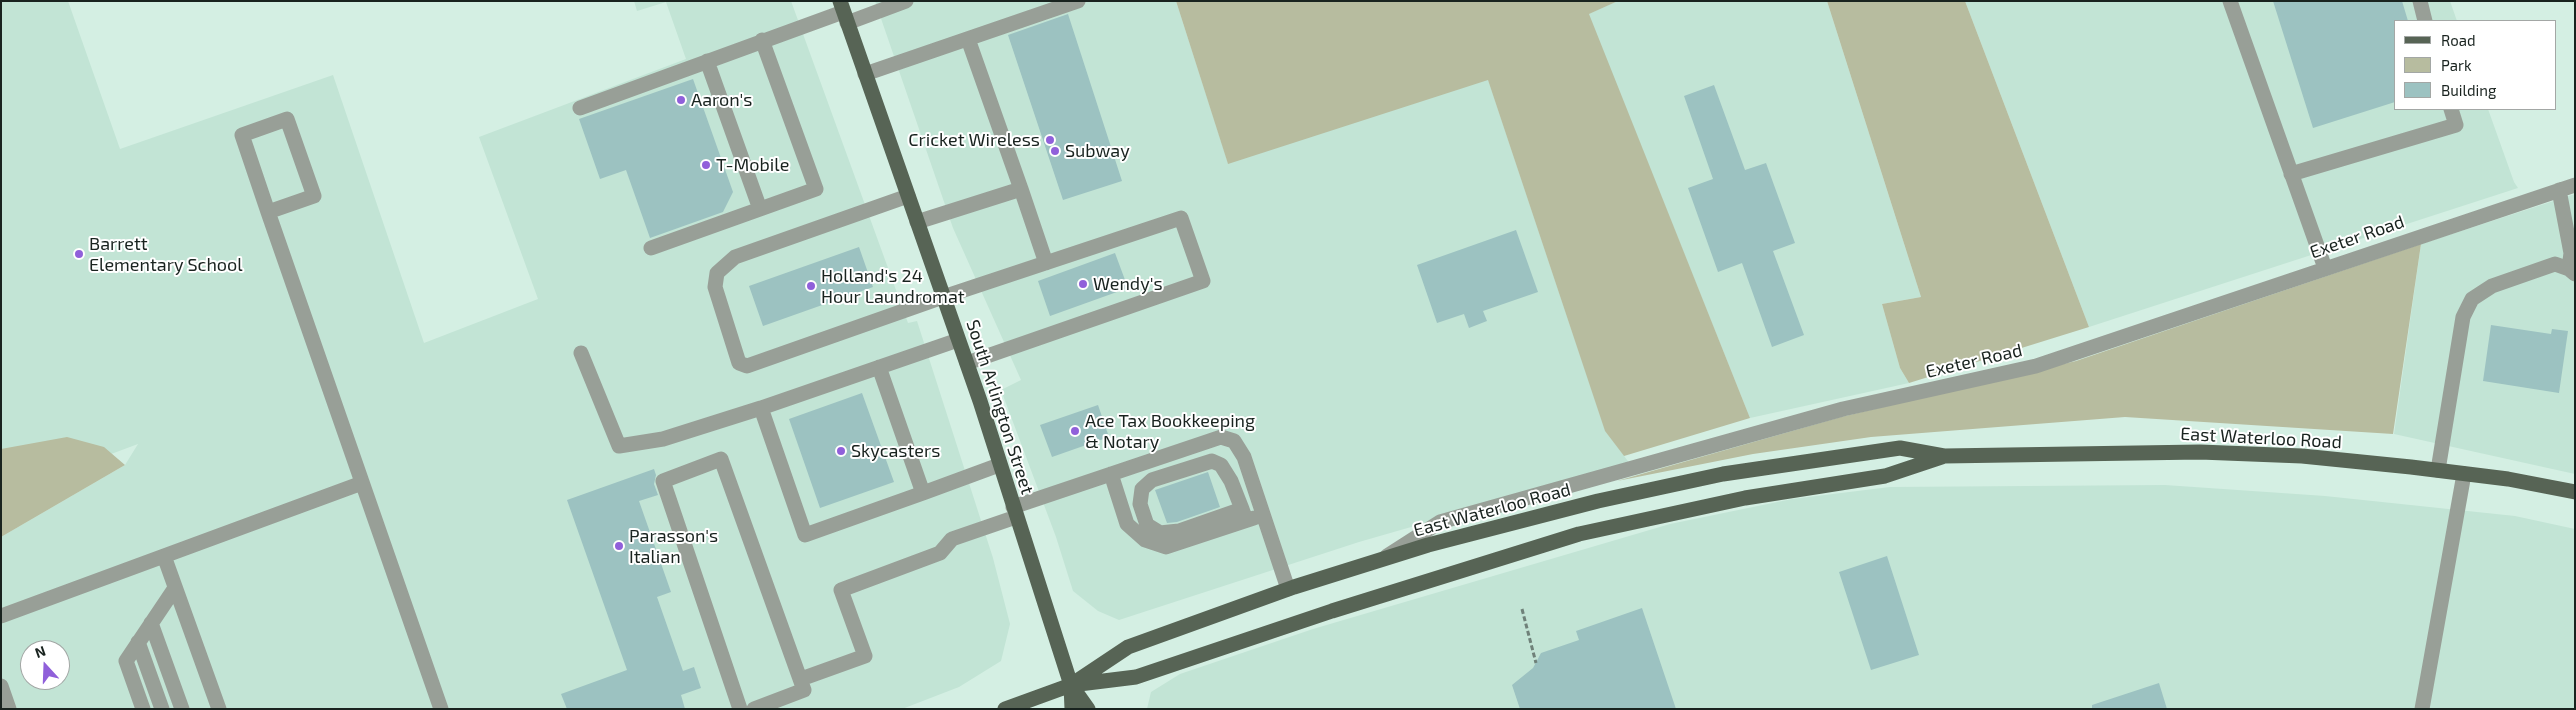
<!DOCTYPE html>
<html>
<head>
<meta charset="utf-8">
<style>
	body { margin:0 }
	#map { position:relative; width:2576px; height:710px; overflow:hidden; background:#d4efe3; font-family:"Exo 2",sans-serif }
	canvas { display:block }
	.frame { position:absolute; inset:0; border:2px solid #19231f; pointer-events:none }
	.legend { position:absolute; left:2394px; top:20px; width:162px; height:90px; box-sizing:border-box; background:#fff; border:1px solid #a3a7a5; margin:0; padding:6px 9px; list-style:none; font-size:15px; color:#19231f }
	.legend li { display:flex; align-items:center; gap:10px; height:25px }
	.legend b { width:25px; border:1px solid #a3a7a5 }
	.north { position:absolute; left:20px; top:640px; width:50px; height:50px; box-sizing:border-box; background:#fff; border:1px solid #a3a7a5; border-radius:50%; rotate:340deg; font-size:14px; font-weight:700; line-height:20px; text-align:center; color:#19231f }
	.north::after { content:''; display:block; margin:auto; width:18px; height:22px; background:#9060da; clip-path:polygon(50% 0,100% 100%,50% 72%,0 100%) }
</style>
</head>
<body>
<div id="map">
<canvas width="2576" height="710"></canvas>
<div class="frame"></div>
<ul class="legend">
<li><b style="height:6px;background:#576455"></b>Road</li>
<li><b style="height:14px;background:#b7bc9f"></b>Park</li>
<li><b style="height:14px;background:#9cc2c1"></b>Building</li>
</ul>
<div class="north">N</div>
</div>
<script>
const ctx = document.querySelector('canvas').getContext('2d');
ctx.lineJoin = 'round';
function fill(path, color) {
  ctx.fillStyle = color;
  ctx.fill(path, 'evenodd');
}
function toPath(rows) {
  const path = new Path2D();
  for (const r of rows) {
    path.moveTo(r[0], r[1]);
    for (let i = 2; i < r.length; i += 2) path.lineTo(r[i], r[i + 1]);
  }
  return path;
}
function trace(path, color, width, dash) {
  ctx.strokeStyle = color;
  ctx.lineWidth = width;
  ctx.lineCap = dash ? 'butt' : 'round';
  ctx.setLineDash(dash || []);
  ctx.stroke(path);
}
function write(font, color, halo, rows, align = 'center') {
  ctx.font = font + ' "Exo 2",sans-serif';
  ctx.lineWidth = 4;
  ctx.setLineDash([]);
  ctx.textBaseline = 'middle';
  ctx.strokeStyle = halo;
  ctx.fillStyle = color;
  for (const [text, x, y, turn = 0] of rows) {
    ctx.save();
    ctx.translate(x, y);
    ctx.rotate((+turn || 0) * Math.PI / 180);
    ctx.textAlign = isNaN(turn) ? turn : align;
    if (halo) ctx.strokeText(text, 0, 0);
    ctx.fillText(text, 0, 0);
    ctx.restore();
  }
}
fill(toPath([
	[1,1,68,1,120,149,333,75,424,343,538,299,479,137,686,59,666,2,637,11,634,1,791,1,908,323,917,321,993,558,1010,624,1001,661,959,687,902,709,1,709,1,537,125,465,138,444,1,495],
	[30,650,60,650,60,680,30,680],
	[875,1,1176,1,1228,163,1488,79,1605,430,1630,464,1359,542,1119,620,1098,611,1073,591,1056,537,1001,390,1021,380,953,228],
	[1618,1,1827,1,1921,297,1882,304,1900,368,1909,383,1750,418,1588,14],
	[1965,1,2450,1,2457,21,2395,21,2395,109,2488,109,2514,182,2518,188,2089,327],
	[2575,194,2575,474,2394,434,2421,244],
	[2165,485,2325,496,2515,516,2575,529,2575,709,1147,709,1151,692,1180,674,1313,629,1670,524,1792,499,1890,487]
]), '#c2e4d5');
fill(toPath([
	[1176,1,1618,1,1589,14,1750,418,1624,456,1605,431,1488,80,1228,164],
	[1827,1,1965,1,2089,327,1909,383,1900,368,1882,304,1921,297],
	[2421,244,2393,434,2125,417,1871,437,1753,454,1617,481,1841,417,2076,361],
	[67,437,104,447,125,465,1,537,1,449]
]), '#b7bc9f');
fill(toPath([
	[2273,1,2402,1,2408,21,2395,21,2395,102,2313,128],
	[1068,14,1122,181,1063,200,1008,35],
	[693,79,733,192,723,212,650,238,626,170,600,179,579,119],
	[1714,85,1745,170,1766,163,1795,243,1773,251,1804,335,1772,347,1742,263,1718,272,1688,188,1713,179,1684,96],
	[1516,230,1538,292,1483,311,1487,321,1469,328,1464,314,1437,323,1417,265],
	[859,247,873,287,763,326,749,286],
	[1115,253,1128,288,1050,316,1038,281],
	[2491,325,2551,334,2552,329,2568,331,2559,393,2483,381],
	[862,393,894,482,820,508,789,419],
	[1098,405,1109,437,1052,457,1040,425],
	[654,469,656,475,654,484,658,495,639,501,671,592,657,597,683,671,694,667,701,688,681,695,685,709,567,709,561,694,627,670,567,500],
	[1208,472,1220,507,1177,522,1167,523,1155,490],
	[1887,556,1919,655,1871,670,1839,572],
	[1642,608,1676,709,1520,709,1512,685,1533,668,1541,653,1579,640,1576,631],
	[2159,683,2167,709,2092,709,2092,705]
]), '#9cc2c1');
trace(toPath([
	[1522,609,1536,663]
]), '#6f8179', 3, [5, 2.5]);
trace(toPath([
	[2230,1,2325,268],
	[2420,1,2425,21],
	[847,23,906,1],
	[707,61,760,209],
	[865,74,1078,1],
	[580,108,843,12],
	[2291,174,2456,125,2451,109],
	[1021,189,1046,263],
	[2559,190,2571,253,2569,269],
	[908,196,735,257,717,273,715,287,739,363,747,366,943,297,1181,218,1203,281,967,363],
	[268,212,314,196,287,119,242,135,268,212,441,709],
	[917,222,1021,189,968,39],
	[651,248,816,189,762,40],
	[581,353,619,446,663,439,761,408,958,340],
	[879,367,923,493,999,465],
	[761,408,805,535,923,493],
	[2438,470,2463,317,2472,299,2492,286,2555,264,2569,269,2575,274],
	[1111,474,1127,524,1145,540,1166,547,1254,518],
	[1013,507,1221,437,1234,441,1244,457,1288,589],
	[1242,509,1179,531,1160,533,1147,525,1140,504,1142,489,1152,480,1212,461,1221,465,1231,481,1242,509,1246,520],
	[164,556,219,709],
	[1387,556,1440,522,1843,409,2036,366,2575,185],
	[1,616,362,483],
	[151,623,182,709],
	[138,642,162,709],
	[801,679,865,656,841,590,940,553,952,539,1016,517],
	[1,686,9,709],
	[143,709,126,661,175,588],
	[740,709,663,481,721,459,804,690,754,709],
	[2422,709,2464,474]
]), '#989f97', 15);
trace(toPath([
	[840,1,980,401,1071,685,1072,709],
	[1071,685,1128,647,1294,587,1428,545,1598,501,1723,474,1900,448,1944,456,2200,452,2302,456,2411,467,2508,479,2575,492],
	[1071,685,1088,709],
	[1005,709,1071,685,1136,677,1332,611,1579,534,1745,498,1885,476,1942,457]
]), '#576455', 15);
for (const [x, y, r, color] of [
	[681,100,5,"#9060da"],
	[1050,140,5,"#9060da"],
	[1055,151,5,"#9060da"],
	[706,165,5,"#9060da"],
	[79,254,5,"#9060da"],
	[1083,284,5,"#9060da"],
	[811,286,5,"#9060da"],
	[1075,431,5,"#9060da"],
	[841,451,5,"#9060da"],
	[619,546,5,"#9060da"]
]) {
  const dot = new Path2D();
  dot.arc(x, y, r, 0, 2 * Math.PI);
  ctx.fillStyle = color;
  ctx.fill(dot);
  trace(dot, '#fff', 2);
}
write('18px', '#19231f', '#fff', [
	["Aaron's",691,100],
	["Cricket Wireless",1040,140,"right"],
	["Subway",1065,151],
	["T-Mobile",716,165],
	["Barrett",89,244],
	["Elementary School",89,265],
	["Holland's 24",821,276],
	["Hour Laundromat",821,297],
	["Wendy's",1093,284],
	["Ace Tax Bookkeeping",1085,421],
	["& Notary",1085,442],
	["Skycasters",851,451],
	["Parasson's",629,536],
	["Italian",629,557]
], 'left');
write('18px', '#19231f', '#fff', [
	["Exeter Road",2357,237,-19],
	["Exeter Road",1974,361,-13],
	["South Arlington Street",1000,407,72],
	["East Waterloo Road",2261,438,3],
	["East Waterloo Road",1492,510,-15]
]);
</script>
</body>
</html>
